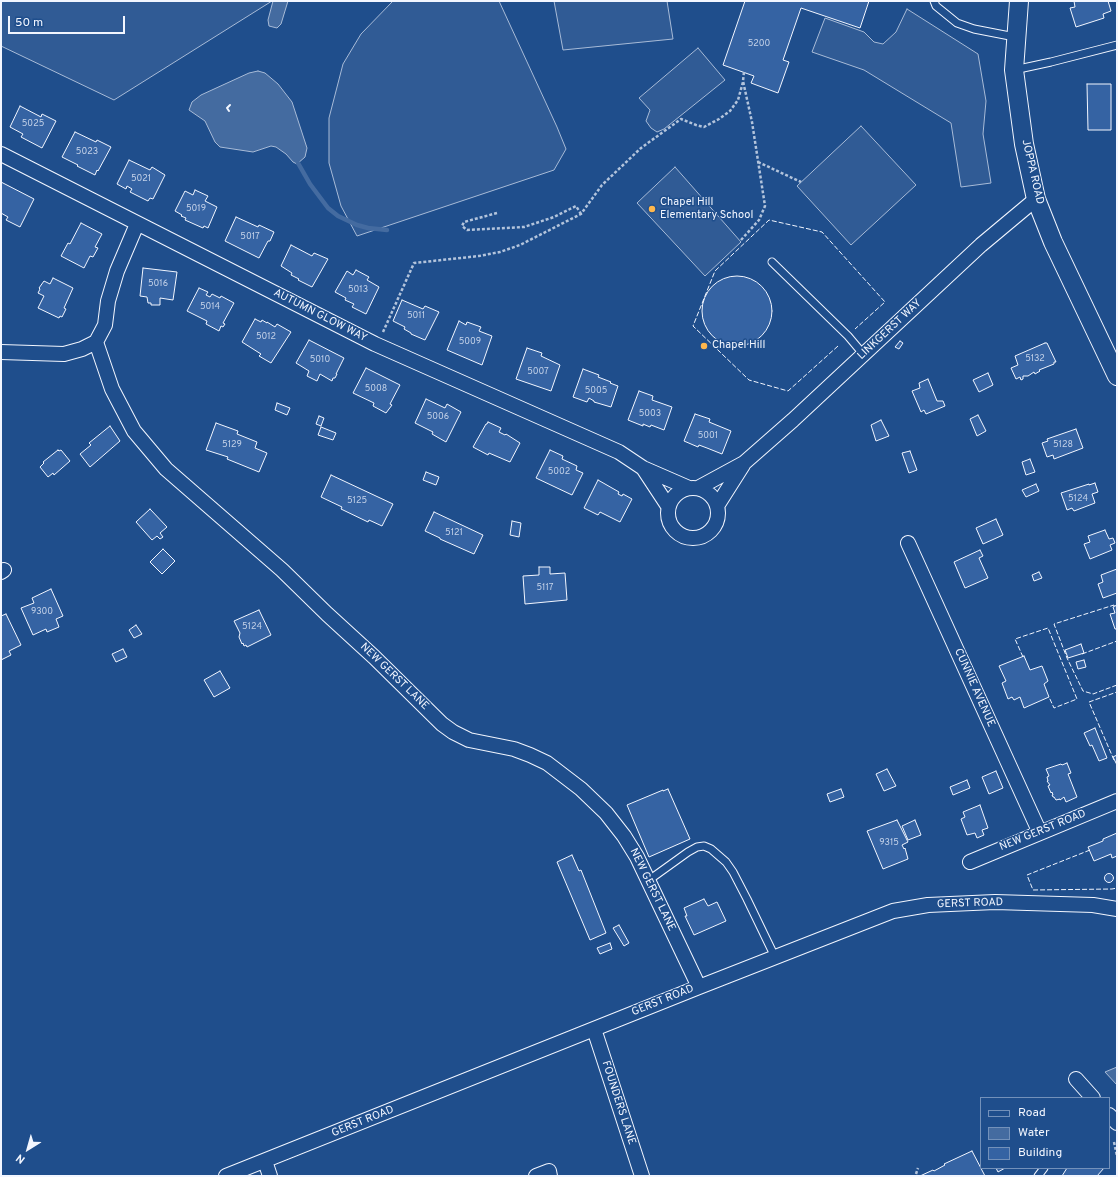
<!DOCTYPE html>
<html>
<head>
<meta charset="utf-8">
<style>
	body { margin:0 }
	#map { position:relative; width:1118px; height:1177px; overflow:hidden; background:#1f4e8c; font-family:Overpass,sans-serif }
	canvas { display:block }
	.frame { position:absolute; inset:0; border:2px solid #f2f6ff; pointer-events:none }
	.legend { position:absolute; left:980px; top:1097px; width:130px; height:72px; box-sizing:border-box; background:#1f4e8c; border:1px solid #7391ba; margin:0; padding:5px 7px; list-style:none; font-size:12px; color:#f2f6ff }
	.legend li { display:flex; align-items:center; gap:8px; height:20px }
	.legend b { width:20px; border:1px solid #7391ba }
	.north { position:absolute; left:8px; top:1129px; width:40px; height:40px; -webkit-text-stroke:3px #1f4e8c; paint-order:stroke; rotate:217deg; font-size:11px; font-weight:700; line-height:16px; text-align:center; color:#f2f6ff }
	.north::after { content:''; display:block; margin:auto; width:14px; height:18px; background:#f2f6ff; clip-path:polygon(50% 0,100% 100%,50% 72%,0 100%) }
	.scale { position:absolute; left:8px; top:16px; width:117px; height:18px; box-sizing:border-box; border:2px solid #f2f6ff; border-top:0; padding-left:5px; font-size:12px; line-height:14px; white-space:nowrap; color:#f2f6ff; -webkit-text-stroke:3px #1f4e8c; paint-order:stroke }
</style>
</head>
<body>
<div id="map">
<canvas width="1118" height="1177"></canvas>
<div class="frame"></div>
<ul class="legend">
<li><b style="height:5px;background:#1f4e8c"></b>Road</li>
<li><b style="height:11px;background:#446ba0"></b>Water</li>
<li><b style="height:11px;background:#3563a3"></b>Building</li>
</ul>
<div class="north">N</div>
<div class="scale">50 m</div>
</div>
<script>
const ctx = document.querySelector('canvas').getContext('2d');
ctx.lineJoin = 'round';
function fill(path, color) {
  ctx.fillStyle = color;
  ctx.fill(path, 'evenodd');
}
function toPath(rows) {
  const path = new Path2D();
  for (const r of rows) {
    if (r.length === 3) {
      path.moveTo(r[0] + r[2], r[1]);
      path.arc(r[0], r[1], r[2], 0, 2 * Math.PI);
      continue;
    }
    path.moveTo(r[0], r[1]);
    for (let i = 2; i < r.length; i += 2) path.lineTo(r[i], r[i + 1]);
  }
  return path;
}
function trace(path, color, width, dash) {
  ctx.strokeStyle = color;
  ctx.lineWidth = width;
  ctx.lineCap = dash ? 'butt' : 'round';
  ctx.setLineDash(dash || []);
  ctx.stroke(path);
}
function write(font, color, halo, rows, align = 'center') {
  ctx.font = font + ' Overpass,sans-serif';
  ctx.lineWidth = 3;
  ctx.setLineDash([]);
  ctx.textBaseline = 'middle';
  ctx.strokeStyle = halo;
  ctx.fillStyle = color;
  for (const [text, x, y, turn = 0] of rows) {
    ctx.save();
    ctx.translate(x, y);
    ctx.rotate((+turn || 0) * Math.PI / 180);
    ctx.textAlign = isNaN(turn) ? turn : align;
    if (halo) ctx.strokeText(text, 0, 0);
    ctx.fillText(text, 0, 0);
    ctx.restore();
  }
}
const built = toPath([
	[1,1,272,1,114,100,1,46,1,1],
	[393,1,499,1,557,127,566,149,554,170,357,236,341,206,329,163,329,118,343,64,361,34,393,1],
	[554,1,667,1,673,39,563,50,554,1],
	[907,9,978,54,986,101,983,134,991,183,961,187,951,123,864,70,812,52,825,18,864,32,874,42,883,44,896,32,907,9],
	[698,48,725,80,664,129,657,132,651,128,646,121,650,110,639,98,698,48],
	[861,126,916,185,851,245,797,186,861,126],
	[675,167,741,242,705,276,637,203,675,167]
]);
fill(built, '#305b95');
trace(built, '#a8bbd7', 1);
const water = toPath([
	[273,1,288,1,281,24,277,28,269,26,268,20,273,1],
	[258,71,265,73,278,84,292,102,307,148,305,157,297,164,293,162,286,154,276,147,271,146,253,152,220,147,215,142,205,121,189,110,192,102,201,95,249,73,258,71],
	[1117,1067,1117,1085,1105,1072,1117,1067]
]);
fill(water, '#446ba0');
trace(water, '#a8bbd7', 1);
trace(toPath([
	[298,163,310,184,328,208,338,216,357,225,368,228,387,230]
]), '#446ba0', 4.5);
const building = toPath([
	[745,1,869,1,860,28,801,8,783,60,789,62,778,93,751,83,754,76,723,65,745,1],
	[1074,1,1108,1,1111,11,1103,14,1104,18,1076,27,1070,8,1075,7,1074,1],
	[1087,84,1111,84,1111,130,1088,130,1087,84],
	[20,106,41,117,42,114,56,121,42,148,21,137,23,134,10,127,20,106],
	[75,132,96,142,97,140,111,147,98,171,97,170,95,175,77,166,78,165,62,157,75,132],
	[129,160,150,170,152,167,165,175,153,199,150,198,148,201,130,192,132,189,127,186,126,189,117,184,129,160],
	[1,182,34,199,20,227,6,220,8,217,1,213,1,182],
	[195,190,208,196,205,201,217,207,208,228,204,226,203,228,185,220,186,218,181,216,182,215,175,211,185,191,193,195,195,190],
	[236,217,258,227,259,225,274,232,270,241,268,241,259,258,225,241,236,217],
	[81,223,102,234,95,247,98,248,93,257,90,256,84,268,61,256,68,243,70,244,81,223],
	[291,245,312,256,314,253,328,259,312,287,298,280,299,279,291,275,292,273,281,266,291,245],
	[143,268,177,272,173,300,160,298,160,305,151,305,151,303,148,303,147,297,140,296,143,268],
	[356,270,369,277,367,280,379,287,366,314,352,307,354,304,345,300,346,298,335,292,347,271,353,275,356,270],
	[737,311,35],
	[53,278,73,288,64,308,66,309,62,317,60,316,59,318,38,308,44,296,38,293,40,289,39,288,44,281,50,284,53,278],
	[199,288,208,292,206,295,210,297,212,294,220,298,221,296,234,303,223,323,225,324,223,327,221,326,219,331,206,324,207,321,187,311,199,288],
	[402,300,423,309,425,306,439,312,425,340,411,334,411,333,404,329,405,327,393,321,402,300],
	[255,319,261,322,262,320,267,323,267,322,275,327,277,324,291,332,271,363,259,356,261,354,242,342,255,319],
	[459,321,466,325,467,322,481,327,479,331,492,336,482,365,447,350,459,321],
	[309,340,344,358,336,374,337,374,335,378,333,378,332,381,320,374,317,381,307,376,309,371,296,363,309,340],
	[900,341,903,343,899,349,895,347,900,341],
	[1045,343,1047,343,1056,362,1054,362,1054,364,1039,370,1040,371,1035,374,1034,372,1028,376,1023,376,1023,379,1021,380,1020,377,1016,379,1011,368,1018,365,1015,356,1045,343],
	[527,348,542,353,541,356,560,365,551,391,516,379,527,348],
	[366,368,400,385,390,404,392,405,386,413,373,406,374,403,353,393,366,368],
	[583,369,599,375,598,377,611,382,610,383,618,386,611,407,594,402,594,401,589,398,587,402,573,397,583,369],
	[988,373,993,385,979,392,973,380,988,373],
	[928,379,937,401,943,401,945,406,926,414,924,410,921,412,912,391,920,388,919,383,928,379],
	[639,391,653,396,652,400,672,407,664,430,651,425,650,427,643,424,643,426,628,420,639,391],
	[426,399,445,408,447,404,461,412,446,442,432,434,433,432,415,423,426,399],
	[277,403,290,408,287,415,275,410,277,403],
	[695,414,710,419,709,422,731,431,722,454,707,448,699,445,698,447,684,441,695,414],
	[978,415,986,431,977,436,970,419,978,415],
	[319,416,324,418,321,426,316,424,319,416],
	[881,420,889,436,876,441,871,425,881,420],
	[488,422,501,428,499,432,505,435,506,434,520,443,510,462,489,453,488,455,473,447,486,424,487,424,488,422],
	[216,423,238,431,237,434,257,442,255,448,267,453,259,472,227,459,228,457,206,450,216,423],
	[110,426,120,441,90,467,80,454,91,445,89,443,110,426],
	[321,427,336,433,333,440,318,435,321,427],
	[1076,429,1083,448,1054,459,1053,455,1047,457,1042,443,1048,441,1047,439,1076,429],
	[58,450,59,451,61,450,70,461,54,475,53,473,48,477,40,467,44,463,43,462,58,450],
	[550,450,563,456,562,459,577,466,576,470,583,473,572,495,536,478,550,450],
	[910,451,917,470,909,473,902,453,910,451],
	[1030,459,1035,472,1026,475,1022,462,1030,459],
	[426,472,439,477,436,485,423,480,426,472],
	[331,475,393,504,382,526,369,520,368,522,341,509,342,507,321,497,331,475],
	[598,480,619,492,618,494,622,496,623,494,632,499,620,522,600,512,598,515,584,508,598,480],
	[1095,483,1098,492,1092,494,1095,503,1074,511,1072,508,1067,510,1061,493,1089,484,1089,485,1095,483],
	[1036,484,1039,491,1026,497,1022,490,1036,484],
	[150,509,167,527,160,533,163,537,160,539,157,536,152,540,136,522,150,509],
	[434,512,483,535,474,554,440,539,440,538,425,531,434,512],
	[996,519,1003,535,983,544,976,528,996,519],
	[512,521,521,523,519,537,510,535,512,521],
	[1105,530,1109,539,1113,538,1115,543,1110,545,1112,550,1090,559,1084,544,1090,542,1088,536,1105,530],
	[163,549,175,561,162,574,150,562,163,549],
	[980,550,983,556,979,558,988,578,965,588,954,562,980,550],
	[539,567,550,567,550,574,565,573,567,600,525,604,523,576,539,575,539,567],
	[1117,569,1117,593,1103,598,1098,584,1103,582,1101,575,1117,569],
	[1039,572,1042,578,1034,581,1032,575,1039,572],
	[51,589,63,616,56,619,59,627,47,632,46,629,33,635,21,608,34,603,32,598,51,589],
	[1117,605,1117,629,1115,629,1110,614,1115,613,1113,607,1117,605],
	[259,610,271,635,247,647,246,645,244,646,243,643,242,644,239,637,240,633,234,621,259,610],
	[6,614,21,645,9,651,11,655,1,660,1,616,6,614],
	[136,625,142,634,134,638,129,630,136,625],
	[1081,644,1084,653,1068,658,1065,650,1081,644],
	[123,649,127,657,116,662,112,654,123,649],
	[1024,656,1030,670,1042,666,1048,681,1044,684,1049,697,1024,708,1020,697,1014,700,1012,697,1008,699,1002,683,1006,681,999,666,1024,656],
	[1084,660,1086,667,1078,669,1076,662,1084,660],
	[220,671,230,688,214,697,204,680,220,671],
	[1095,728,1107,758,1099,761,1092,745,1090,746,1084,733,1095,728],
	[1117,755,1117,765,1113,757,1117,755],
	[1067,763,1071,773,1068,774,1077,797,1066,802,1064,797,1060,800,1060,799,1056,800,1054,797,1053,797,1052,795,1053,795,1052,792,1051,793,1048,786,1050,785,1047,781,1048,781,1047,777,1049,776,1046,769,1061,764,1062,765,1067,763],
	[887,769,896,786,884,791,876,774,887,769],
	[996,771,1003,788,989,794,982,777,996,771],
	[967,780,970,788,953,795,950,787,967,780],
	[668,789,690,839,649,857,627,805,663,790,663,791,668,789],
	[841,789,844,797,830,802,827,794,841,789],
	[980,805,988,828,982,830,984,835,977,838,975,833,967,835,961,819,965,817,963,812,980,805],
	[897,820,908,842,902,845,904,849,905,848,908,859,883,869,867,831,897,820],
	[915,820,921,835,908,840,902,826,915,820],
	[1117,833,1117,856,1112,858,1111,854,1094,861,1088,847,1103,841,1103,839,1117,833],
	[572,855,579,871,581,870,606,933,590,940,557,862,572,855],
	[1109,878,4.5],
	[704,899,708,906,717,902,726,921,694,935,685,916,687,916,684,908,704,899],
	[619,925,629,943,624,946,613,928,619,925],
	[610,943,612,949,600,954,597,948,610,943],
	[972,1151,985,1176,920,1176,933,1170,934,1171,945,1165,944,1164,972,1151],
	[996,1168,1005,1168,998,1172,996,1168],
	[1067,1168,1104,1168,1097,1176,1062,1176,1067,1168]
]);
fill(building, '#3563a3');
trace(building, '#f2f6ff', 1);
const service = toPath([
	[934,1,936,6,957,23,974,29,1015,37],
	[1014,70,1051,62,1117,45],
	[772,262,848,336,864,355],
	[649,880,688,852,697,847,704,846,711,849,726,862,733,872,747,899,775,957],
	[1038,1176,1044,1168]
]);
const minor = toPath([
	[1,154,375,344,619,452,643,468,689,488],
	[96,342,112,389,134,431,166,469,282,570,327,614,374,657,442,724,453,732,469,740,514,749,530,755,547,763,581,789,606,813,624,836,637,857,699,987],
	[1,352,64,354,82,349,96,342,105,325,108,301,117,271,137,224],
	[643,468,668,506],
	[693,513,25],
	[698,488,744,463,793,420,981,245,1036,199],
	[717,506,743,465],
	[908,543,1040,833],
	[1,572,4,570],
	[970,862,1117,801],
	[594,1029,642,1176],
	[1076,1079,1093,1098],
	[1109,1115,1117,1123],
	[265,1161,270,1176],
	[226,1176,699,987,893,911,928,905,995,902,1093,905,1117,909],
	[536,1176,549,1171,550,1176]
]);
const tertiary = toPath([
	[1019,1,1014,70,1024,144,1036,199,1053,242,1117,376]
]);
trace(service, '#f2f6ff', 9);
trace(minor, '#f2f6ff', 16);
trace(tertiary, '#f2f6ff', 20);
trace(toPath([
	[758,162,801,182],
	[497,213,464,222,462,226,467,230,524,227,554,217,576,206,581,214],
	[741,240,759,220,765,206,752,122,743,81,744,72],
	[383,332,414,263,479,256,500,252,520,245,581,214,602,185,641,148,681,119,696,125,704,127,719,119,730,111,738,100,743,82],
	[1114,1142,1117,1156],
	[916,1174,918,1168]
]), '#b3c4dc', 2.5, [3, 2]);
trace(service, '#1f4e8c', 7);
trace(minor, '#1f4e8c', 14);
trace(tertiary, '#1f4e8c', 18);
trace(toPath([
	[838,346,788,391,749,380,693,326,715,271,769,220,822,232,885,302,855,329],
	[1114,606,1114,605,1054,624,1067,658,1083,691,1093,694,1117,685],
	[1082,654,1117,641],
	[1023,657,1015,639,1048,628,1077,699,1054,708,1049,697],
	[1114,760,1089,702,1117,692],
	[1090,850,1027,875,1033,890,1112,889,1117,888]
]), '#f2f6ff', 1, [5, 2]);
trace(toPath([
	[229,111,227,108,230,105]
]), '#f2f6ff', 2);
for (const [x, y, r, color] of [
	[652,209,4,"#ffb74d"],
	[704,346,4,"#ffb74d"]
]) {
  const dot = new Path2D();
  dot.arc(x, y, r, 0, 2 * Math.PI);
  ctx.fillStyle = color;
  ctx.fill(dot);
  trace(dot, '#1f4e8c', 1.5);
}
write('9px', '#c3d1e8', null, [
	["5200",759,44],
	["5025",33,124],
	["5023",87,152],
	["5021",141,179],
	["5019",196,209],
	["5017",250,237],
	["5016",158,284],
	["5013",358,290],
	["5014",210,307],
	["5011",416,316],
	["5012",266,337],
	["5009",470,342],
	["5132",1035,359],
	["5010",320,360],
	["5007",538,372],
	["5008",376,389],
	["5005",596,391],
	["5003",650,414],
	["5006",438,417],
	["5001",708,436],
	["5129",232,445],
	["5128",1063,445],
	["5002",559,472],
	["5124",1078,499],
	["5125",357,501],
	["5121",454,533],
	["5117",545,588],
	["9300",42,612],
	["5124",252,627],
	["9315",889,843]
]);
write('11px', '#f2f6ff', '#1f4e8c', [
	["JOPPA ROAD",1032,172,77],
	["AUTUMN GLOW WAY",320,316,27],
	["LINKGERST WAY",890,330,-43],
	["NEW GERST LANE",394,677,44],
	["CUNNIE AVENUE",974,688,66],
	["NEW GERST ROAD",1043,831,-22],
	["NEW GERST LANE",652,890,64],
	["GERST ROAD",970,904,-2],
	["GERST ROAD",663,1001,-22],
	["FOUNDERS LANE",618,1103,72],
	["GERST ROAD",363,1122,-22]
]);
write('11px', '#f2f6ff', '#1f4e8c', [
	["Chapel Hill",660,203],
	["Elementary School",660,216],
	["Chapel Hill",712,346]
], 'left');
</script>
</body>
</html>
